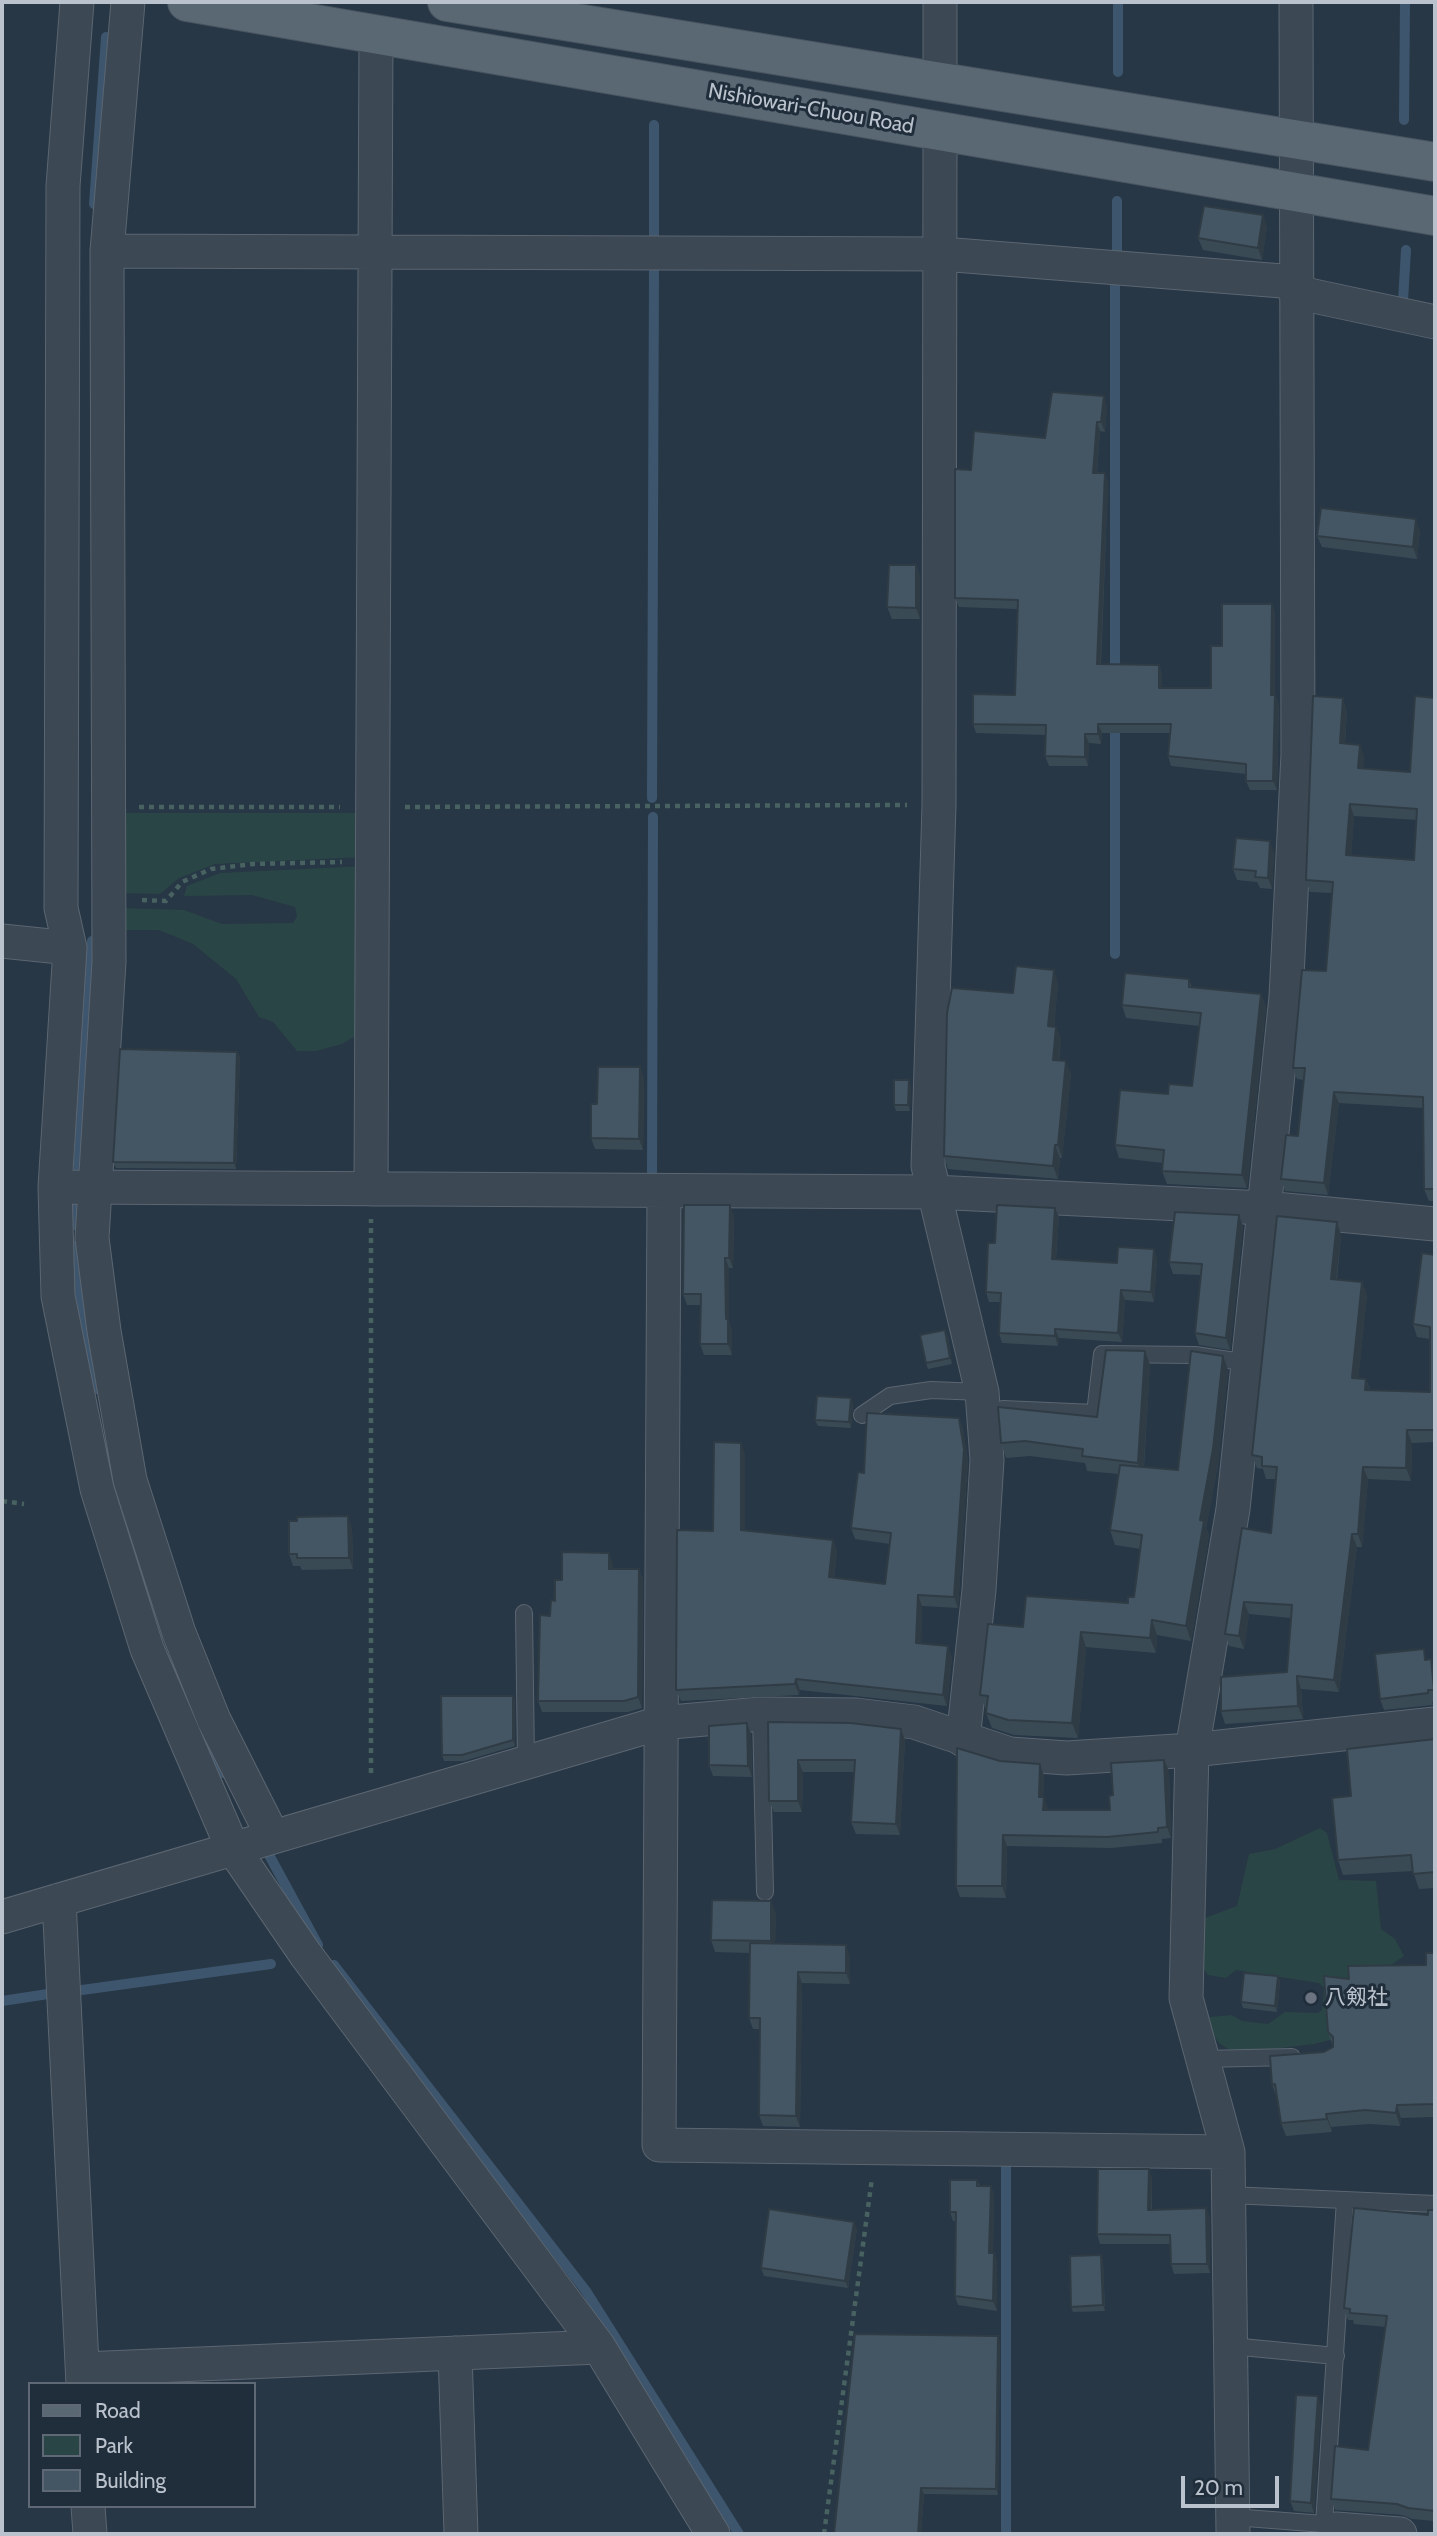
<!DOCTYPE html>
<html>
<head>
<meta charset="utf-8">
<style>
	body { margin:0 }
	#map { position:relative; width:1437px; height:2536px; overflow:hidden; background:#273745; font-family:Cabin,sans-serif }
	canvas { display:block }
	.frame { position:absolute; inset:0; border:4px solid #bac3cd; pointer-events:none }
	.legend { position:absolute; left:28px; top:2382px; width:228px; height:126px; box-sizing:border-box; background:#202d3a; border:2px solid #5e6975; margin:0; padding:9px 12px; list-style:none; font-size:21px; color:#bac3cd }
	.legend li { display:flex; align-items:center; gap:14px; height:35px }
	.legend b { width:35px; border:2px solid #5e6975 }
	.scale { position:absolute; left:1181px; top:2476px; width:98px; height:32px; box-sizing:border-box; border:4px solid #bac3cd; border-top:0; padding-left:9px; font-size:21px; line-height:24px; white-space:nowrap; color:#bac3cd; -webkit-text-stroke:5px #202d3a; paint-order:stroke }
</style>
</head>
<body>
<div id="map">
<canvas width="1437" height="2536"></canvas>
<div class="frame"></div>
<ul class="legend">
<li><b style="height:9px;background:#5a6874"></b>Road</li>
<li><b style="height:19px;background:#2a4545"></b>Park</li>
<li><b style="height:19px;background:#445663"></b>Building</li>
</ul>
<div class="scale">20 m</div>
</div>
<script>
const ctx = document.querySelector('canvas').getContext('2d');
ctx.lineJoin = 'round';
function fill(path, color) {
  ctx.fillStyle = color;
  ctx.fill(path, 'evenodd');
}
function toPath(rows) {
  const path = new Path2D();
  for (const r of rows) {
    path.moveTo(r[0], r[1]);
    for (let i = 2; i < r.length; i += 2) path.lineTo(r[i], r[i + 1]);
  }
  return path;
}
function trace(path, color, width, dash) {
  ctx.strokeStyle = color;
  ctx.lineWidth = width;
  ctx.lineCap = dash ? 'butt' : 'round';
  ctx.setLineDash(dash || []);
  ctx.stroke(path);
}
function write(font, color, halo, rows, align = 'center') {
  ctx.font = font + ' Cabin,"Noto Sans JP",sans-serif';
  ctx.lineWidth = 6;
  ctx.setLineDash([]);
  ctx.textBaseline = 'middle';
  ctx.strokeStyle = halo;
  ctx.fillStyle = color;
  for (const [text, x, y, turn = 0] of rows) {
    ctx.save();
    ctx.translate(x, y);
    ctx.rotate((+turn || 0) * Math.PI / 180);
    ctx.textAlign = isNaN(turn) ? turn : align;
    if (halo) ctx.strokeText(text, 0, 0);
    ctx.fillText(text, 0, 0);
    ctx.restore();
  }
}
fill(toPath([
	[121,813,364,813,363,857,215,864,179,878,160,894,120,893],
	[365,866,364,1031,342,1044,316,1051,297,1051,273,1022,259,1017,236,979,193,944,159,930,125,930,122,908,184,910,222,924,293,923,297,916,295,907,252,895,184,896,187,886,220,873],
	[1320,1828,1327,1833,1339,1880,1376,1881,1381,1929,1395,1939,1404,1956,1390,1966,1368,1968,1346,1979,1355,2034,1314,2044,1272,2049,1228,2049,1219,2043,1210,2029,1210,2017,1232,2015,1242,2021,1268,2024,1285,2012,1318,2013,1322,2010,1324,1988,1319,1983,1236,1970,1226,1978,1208,1975,1200,1964,1202,1919,1237,1906,1249,1854,1275,1849]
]), '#2a4545');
trace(toPath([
	[1118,2,1118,72],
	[1404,120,1405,2],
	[94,204,106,37],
	[654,245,654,125],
	[1117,258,1117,201],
	[1403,301,1406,250],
	[1115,677,1115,280],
	[652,798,654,265],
	[1115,954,1115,720],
	[78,1175,92,941],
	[652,1180,653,817],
	[77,1198,77,1226],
	[77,1245,78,1282,97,1389],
	[186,1695,201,1734,223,1773],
	[268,1853,318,1945],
	[334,1965,586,2291,739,2534],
	[82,1990,271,1964],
	[2,2001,48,1994],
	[1006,2534,1006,2160]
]), '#3d566e', 10);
const service = toPath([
	[1003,1409,1095,1413,1102,1354,1195,1355,1249,1363],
	[862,1415,890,1396,931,1390,982,1392],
	[524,1613,526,1761],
	[761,1714,765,1892],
	[1202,2059,1292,2057],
	[1228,2195,1345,2200,1324,2524,1336,2529],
	[1345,2200,1435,2204],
	[1231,2346,1336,2356],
	[1233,2517,1324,2524]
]);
const minor = toPath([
	[77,2,63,186,61,908,70,948,55,1187,58,1296,97,1489,147,1649,232,1847,306,1955,599,2347,713,2534],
	[128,2,107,251,109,962,92,1238,104,1331,130,1480,179,1633,214,1720,272,1835],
	[940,81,940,2],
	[940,131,939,805,928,1166,982,1392,987,1460,979,1590,963,1740],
	[107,251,942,254,1295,282],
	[1295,292,1435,322],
	[2,941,70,948],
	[72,1187,933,1192,1264,1208,1435,1224],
	[371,1189,376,34],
	[664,1191,659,2145,1228,2152],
	[59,1900,83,2384],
	[2,1917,660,1723,761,1714,856,1715,914,1722,1010,1754,1067,1758,1192,1750,1435,1724],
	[455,2353,461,2534],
	[83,2369,599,2347],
	[88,2506,90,2534],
	[1233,2534,1228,2152,1186,1998,1192,1750,1233,1509,1286,997,1298,754,1296,2],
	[1335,2534,1336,2529,1400,2534]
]);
const primary = toPath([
	[187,2,1435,216],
	[447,2,1435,162]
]);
trace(service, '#5b6671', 18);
trace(minor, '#5b6671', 35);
trace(primary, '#495460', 40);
trace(toPath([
	[139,807,340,807],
	[405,807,907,805],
	[142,900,166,901,182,882,211,869,253,864,342,862],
	[2,1501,24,1504],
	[371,1773,371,1219],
	[824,2534,872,2178]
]), '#486161', 4.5, [5, 5]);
trace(service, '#3c4854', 16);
trace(minor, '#3c4854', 33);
trace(primary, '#5a6874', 38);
fill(toPath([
	[1267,227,1262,260,1203,250,1198,238],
	[1107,406,1105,432,1100,431,1097,473,1105,473,1108,483,1101,664,1159,665,1162,674,1162,688,1211,688,1222,646,1272,604,1275,614,1275,695,1279,705,1277,790,1250,790,1246,781,1246,774,1171,766,1168,756,1170,733,1102,733,1101,744,1089,743,1088,766,1049,766,1045,756,1046,735,976,733,973,724,1015,695,1017,609,959,607,955,598,971,470,1045,438],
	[1420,531,1417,559,1322,547,1317,536],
	[916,565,920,577,920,619,892,619,887,607],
	[1435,698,1435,1201,1429,1201,1424,1189,1423,1108,1339,1103,1328,1195,1285,1191,1281,1179,1298,1136,1304,1080,1297,1079,1293,1068,1326,971,1332,893,1310,892,1306,880,1347,710,1345,743,1364,756,1363,768,1410,772],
	[1354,816,1417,820,1414,860,1351,855],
	[1274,853,1272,889,1260,888,1257,882,1237,880,1233,869],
	[1189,979,1192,988,1261,994,1266,1007,1247,1188,1167,1184,1162,1171,1163,1163,1119,1158,1115,1145,1168,1094,1192,1086,1199,1026,1126,1018,1122,1005],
	[1058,983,1054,1027,1056,1027,1061,1040,1059,1060,1071,1074,1062,1158,1060,1158,1058,1179,948,1169,944,1156],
	[237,1052,240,1057,236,1169,116,1168,113,1162],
	[640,1067,644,1079,643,1150,595,1149,591,1138,597,1104],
	[911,1086,910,1111,896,1111,894,1105],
	[734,1216,733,1268,729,1268,729,1322,732,1330,732,1355,704,1355,700,1344,701,1305,687,1305,683,1294],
	[1059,1217,1056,1259,1117,1263,1157,1259,1154,1302,1125,1300,1122,1342,1059,1338,1058,1346,1002,1343,999,1333,1001,1302,989,1302,986,1292,995,1243],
	[1243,1226,1230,1350,1199,1345,1195,1333,1201,1275,1173,1274,1169,1262],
	[1341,1235,1337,1280,1362,1282,1367,1295,1358,1379,1366,1379,1370,1390,1430,1392,1430,1339,1417,1337,1413,1324,1435,1255,1435,1442,1412,1443,1411,1481,1368,1479,1362,1547,1357,1547,1339,1692,1301,1689,1303,1719,1225,1724,1221,1711,1287,1672,1291,1618,1249,1614,1244,1649,1229,1646,1225,1634,1271,1533,1275,1479,1266,1479,1263,1469,1257,1468,1252,1455],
	[945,1330,948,1336,952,1364,928,1369,926,1363],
	[1145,1351,1150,1365,1144,1467,1178,1470,1223,1356,1228,1370,1218,1464,1206,1528,1209,1535,1191,1641,1157,1635,1156,1653,1086,1647,1078,1738,1014,1735,992,1728,986,1713,986,1710,980,1695,1023,1627,1128,1603,1134,1597,1141,1549,1115,1545,1110,1530,1118,1474,1087,1471,1085,1463,1030,1456,1006,1458,1001,1443,1097,1417],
	[851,1398,853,1403,851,1428,818,1426,815,1420],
	[959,1418,963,1430,968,1460,958,1608,922,1606,921,1643,952,1657,947,1706,800,1690,799,1695,681,1701,676,1690,713,1531,745,1454,745,1531,833,1540,837,1552,834,1578,885,1584,890,1544,855,1539,851,1528,864,1473],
	[352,1528,353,1569,302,1570,300,1566,293,1566,289,1554],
	[613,1564,613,1569,639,1569,643,1580,642,1708,628,1712,542,1712,538,1701,550,1616,562,1580],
	[1427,1659,1435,1671,1435,1702,1432,1702,1433,1705,1384,1710,1380,1699],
	[513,1696,515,1701,515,1746,464,1761,444,1761,442,1755],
	[768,1722,901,1729,905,1740,900,1835,856,1834,851,1822,854,1772,803,1772,802,1812,774,1812,769,1801],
	[751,1734,752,1777,713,1776,709,1765],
	[1435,1739,1435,1888,1419,1889,1413,1871,1343,1875,1338,1860,1351,1796],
	[1000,1761,1040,1764,1044,1776,1043,1797,1048,1810,1110,1810,1113,1795,1169,1771,1171,1838,1162,1839,1162,1843,1111,1848,1007,1846,1006,1898,960,1897,956,1886],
	[776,1913,775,1943,850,1956,850,1984,802,1983,800,2127,763,2126,759,2115,760,2029,753,2029,749,2018,750,1953,715,1952,711,1940],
	[1435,1953,1435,2117,1401,2118,1400,2126,1369,2124,1331,2127,1332,2132,1286,2136,1281,2123,1277,2098,1272,2085,1333,2047,1328,2032,1349,1979,1426,1965],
	[1278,1976,1280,1982,1277,2012,1243,2008,1241,2002],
	[1149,2169,1152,2179,1152,2210,1206,2208,1210,2218,1210,2273,1174,2274,1171,2264,1170,2244,1100,2244,1097,2234],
	[977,2180,980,2186,991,2186,994,2196,993,2253,994,2253,997,2262,997,2311,958,2305,955,2296,956,2222,953,2221,950,2212],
	[1435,2210,1435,2521,1412,2519,1402,2515,1335,2510,1331,2499,1368,2450,1386,2327,1354,2324,1353,2320,1348,2320,1344,2308,1428,2215],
	[857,2229,848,2288,764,2276,761,2268],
	[1101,2255,1103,2261,1105,2311,1073,2312,1071,2307],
	[1000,2341,998,2495,924,2494,921,2534,834,2534],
	[1321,2406,1314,2513,1294,2511,1290,2501]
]), '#3a4a55');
fill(toPath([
	[1263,215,1267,227,1262,260,1258,248],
	[1104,396,1107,406,1105,432,1101,422],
	[1097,422,1100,431,1096,482,1093,473],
	[1105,473,1108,483,1100,674,1097,664],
	[1416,519,1420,531,1417,559,1413,547],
	[916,565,920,577,920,619,916,608],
	[1272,604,1275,614,1275,704,1271,695],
	[1159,665,1162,674,1162,697,1159,688],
	[1275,695,1279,705,1277,790,1273,781],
	[1343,698,1347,710,1344,755,1340,743],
	[1098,724,1102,733,1101,744,1098,734],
	[1085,734,1089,743,1088,766,1085,757],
	[1360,745,1364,756,1363,780,1358,768],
	[1350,804,1354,816,1351,867,1346,855],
	[1270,841,1274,853,1272,889,1268,878],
	[1054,970,1058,983,1053,1039,1048,1026],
	[1261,994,1266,1007,1247,1188,1242,1175],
	[1056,1027,1061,1040,1057,1072,1053,1060],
	[237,1052,240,1057,236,1169,234,1163],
	[1066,1061,1071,1074,1062,1158,1058,1145],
	[640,1067,644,1079,643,1150,639,1139],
	[909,1080,911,1086,910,1111,908,1105],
	[1334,1092,1339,1103,1328,1195,1324,1183],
	[1055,1145,1060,1158,1058,1179,1053,1166],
	[730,1205,734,1216,733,1268,729,1258],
	[1055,1208,1059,1217,1055,1269,1052,1259],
	[1239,1215,1243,1226,1230,1350,1226,1338],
	[1337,1222,1341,1235,1335,1292,1331,1279],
	[1154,1249,1157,1259,1154,1302,1151,1292],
	[725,1258,729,1268,729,1322,732,1330,732,1355,728,1344,726,1319],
	[1362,1282,1367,1295,1357,1391,1352,1378],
	[1121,1290,1125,1300,1122,1342,1118,1333],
	[1055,1329,1059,1338,1058,1346,1055,1336],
	[945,1330,948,1336,952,1364,950,1358],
	[1145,1351,1150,1365,1143,1477,1138,1463],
	[1223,1356,1228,1370,1218,1464,1206,1528,1209,1535,1191,1641,1186,1626],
	[1366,1379,1370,1392,1365,1390],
	[851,1398,853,1403,851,1428,849,1422],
	[959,1418,963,1430,968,1460,958,1608,954,1597],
	[1407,1430,1412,1443,1411,1481,1406,1468],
	[741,1443,745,1454,745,1541,741,1530],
	[1363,1467,1368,1479,1362,1547,1358,1534],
	[348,1516,352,1528,353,1569,349,1558],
	[1352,1534,1357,1547,1339,1692,1334,1680],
	[833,1540,837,1552,833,1588,829,1577],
	[609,1553,613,1564,613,1580,609,1569],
	[639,1569,643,1580,642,1708,638,1697],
	[918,1595,922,1606,921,1654,916,1643],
	[1244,1602,1249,1614,1244,1649,1239,1636],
	[1152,1620,1157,1635,1156,1653,1150,1638],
	[1081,1632,1086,1647,1078,1738,1072,1723],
	[948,1646,952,1657,947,1706,943,1695],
	[1431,1659,1435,1671,1435,1693,1434,1690],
	[1297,1676,1301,1689,1303,1719,1298,1706],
	[796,1679,800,1690,799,1695,795,1684],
	[513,1696,515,1701,515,1746,513,1740],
	[747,1723,751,1734,752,1777,748,1766],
	[901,1729,905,1740,900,1835,896,1824],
	[798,1760,803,1772,802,1812,798,1801],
	[1164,1760,1169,1771,1171,1838,1167,1827],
	[1040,1764,1044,1776,1043,1808,1039,1797],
	[1044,1797,1048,1808,1047,1821,1043,1810],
	[1003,1835,1007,1846,1006,1898,1002,1886],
	[771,1901,776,1913,775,1953,771,1941],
	[846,1945,850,1956,850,1984,846,1973],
	[798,1972,802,1983,800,2127,796,2116],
	[1278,1976,1280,1982,1277,2012,1275,2006],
	[1397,2105,1401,2118,1400,2126,1396,2113],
	[1326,2114,1331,2127,1332,2132,1327,2119],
	[1149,2169,1152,2179,1151,2219,1148,2210],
	[991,2186,994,2196,993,2262,989,2253],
	[1206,2208,1210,2218,1210,2273,1207,2264],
	[854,2222,857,2229,848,2288,845,2281],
	[994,2253,997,2262,997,2311,993,2301],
	[1101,2255,1103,2261,1105,2311,1103,2305],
	[998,2336,1000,2341,998,2495,996,2489],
	[1318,2396,1321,2406,1314,2513,1311,2503],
	[921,2488,924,2494,921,2534,918,2534]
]), '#303c45');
const building = toPath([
	[1204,206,1263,215,1258,248,1198,238,1204,206],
	[1052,392,1104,396,1101,422,1097,422,1093,473,1105,473,1097,664,1159,665,1159,688,1211,688,1211,646,1222,646,1222,604,1272,604,1271,695,1275,695,1273,781,1246,781,1246,764,1168,756,1171,724,1098,724,1098,734,1085,734,1085,757,1045,756,1046,725,973,724,973,694,1015,695,1018,600,955,598,955,469,971,470,974,431,1045,438,1052,392],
	[1321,508,1416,519,1413,547,1317,536,1321,508],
	[889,565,916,565,916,608,887,607,889,565],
	[1313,696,1343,698,1340,743,1360,745,1358,768,1410,772,1415,696,1435,698,1435,1189,1424,1189,1423,1097,1334,1092,1324,1183,1281,1179,1286,1135,1298,1136,1305,1068,1293,1068,1302,970,1326,971,1333,882,1306,880,1313,696],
	[1350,804,1417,809,1414,860,1346,855,1350,804],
	[1236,838,1270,841,1268,878,1255,877,1256,871,1233,869,1236,838],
	[1016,966,1054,970,1048,1026,1056,1027,1053,1060,1066,1061,1058,1145,1055,1145,1053,1166,944,1156,947,1013,952,988,1013,993,1016,966],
	[1125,973,1189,979,1189,987,1261,994,1242,1175,1162,1171,1164,1150,1115,1145,1120,1090,1168,1094,1169,1084,1192,1086,1201,1013,1122,1005,1125,973],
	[120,1049,237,1052,234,1163,113,1162,120,1049],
	[598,1067,640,1067,639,1139,591,1138,591,1104,597,1104,598,1067],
	[894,1080,909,1080,908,1105,894,1105,894,1080],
	[684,1205,730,1205,729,1258,725,1258,726,1319,728,1319,728,1344,700,1344,701,1294,683,1294,684,1205],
	[997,1205,1055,1208,1052,1259,1117,1263,1118,1247,1154,1249,1151,1292,1121,1290,1118,1333,1055,1329,1055,1336,999,1333,1001,1293,986,1292,988,1243,995,1243,997,1205],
	[1175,1212,1239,1215,1226,1338,1195,1333,1202,1264,1169,1262,1175,1212],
	[1277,1216,1337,1222,1331,1279,1362,1282,1352,1378,1366,1379,1365,1390,1430,1392,1430,1327,1413,1324,1422,1253,1435,1255,1435,1430,1407,1430,1406,1468,1363,1467,1358,1534,1352,1534,1334,1680,1297,1676,1298,1706,1221,1711,1221,1677,1287,1672,1292,1605,1244,1602,1239,1636,1225,1634,1242,1528,1271,1533,1277,1467,1262,1466,1262,1457,1252,1455,1277,1216],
	[945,1330,950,1358,926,1363,920,1335,945,1330],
	[1106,1350,1145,1351,1138,1463,1082,1456,1083,1449,1025,1441,1001,1443,998,1407,1097,1417,1106,1350],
	[1191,1351,1223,1356,1213,1449,1200,1520,1204,1521,1186,1626,1152,1620,1150,1638,1081,1632,1072,1723,1008,1720,986,1713,988,1696,980,1695,988,1624,1023,1627,1026,1596,1128,1603,1128,1597,1134,1597,1142,1535,1110,1530,1120,1465,1178,1470,1191,1351],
	[817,1396,851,1398,849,1422,815,1420,817,1396],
	[867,1413,959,1418,964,1449,954,1597,918,1595,916,1643,948,1646,943,1695,796,1679,795,1684,676,1690,677,1530,713,1531,714,1442,741,1443,741,1530,833,1540,829,1577,885,1584,891,1533,851,1528,858,1472,864,1473,867,1413],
	[348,1516,349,1558,297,1558,297,1554,289,1554,289,1521,297,1521,297,1517,348,1516],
	[562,1552,609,1553,609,1569,639,1569,638,1697,624,1701,538,1701,540,1615,550,1616,551,1600,555,1601,555,1580,562,1580,562,1552],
	[1424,1649,1425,1660,1431,1659,1434,1690,1428,1690,1428,1693,1380,1699,1375,1654,1424,1649],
	[441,1696,513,1696,513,1740,462,1755,442,1755,441,1696],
	[768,1722,851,1723,901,1729,896,1824,851,1822,855,1760,798,1760,798,1801,769,1801,768,1722],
	[747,1723,748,1766,709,1765,709,1726,747,1723],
	[1435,1739,1435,1872,1413,1874,1411,1855,1338,1860,1332,1798,1351,1796,1347,1749,1435,1739],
	[957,1748,1000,1761,1040,1764,1039,1797,1044,1797,1043,1810,1110,1810,1109,1796,1113,1795,1111,1763,1164,1760,1167,1827,1158,1828,1158,1832,1107,1837,1003,1835,1002,1886,956,1886,957,1748],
	[712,1900,771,1901,771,1941,711,1940,712,1900],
	[750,1943,846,1945,846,1973,798,1972,796,2116,759,2115,760,2018,749,2018,750,1943],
	[1426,1953,1435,1953,1435,2104,1397,2105,1396,2113,1365,2110,1326,2114,1327,2119,1281,2123,1275,2084,1272,2085,1270,2056,1324,2052,1333,2047,1333,2037,1328,2032,1324,1976,1349,1979,1348,1966,1426,1965,1426,1953],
	[1244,1973,1278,1976,1275,2006,1241,2002,1244,1973],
	[1098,2169,1149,2169,1148,2210,1206,2208,1207,2264,1171,2264,1170,2235,1097,2234,1098,2169],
	[950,2180,977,2180,977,2186,991,2186,989,2253,994,2253,993,2301,955,2296,956,2212,950,2212,950,2180],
	[1354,2208,1428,2215,1428,2210,1435,2210,1435,2511,1408,2508,1397,2504,1331,2499,1335,2446,1368,2450,1387,2316,1350,2313,1350,2309,1344,2308,1354,2208],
	[769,2209,854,2222,845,2281,761,2268,769,2209],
	[1101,2255,1103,2305,1071,2307,1070,2256,1101,2255],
	[855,2334,998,2336,996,2489,921,2488,918,2534,834,2534,855,2334],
	[1296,2395,1318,2396,1311,2503,1290,2501,1296,2395]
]);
fill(building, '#445663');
trace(building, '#303c45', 2);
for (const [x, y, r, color] of [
	[1311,1998,7,"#6b7280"]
]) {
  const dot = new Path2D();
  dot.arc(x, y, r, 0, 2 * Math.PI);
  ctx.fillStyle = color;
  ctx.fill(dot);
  trace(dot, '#202d3a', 2.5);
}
write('21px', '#bac3cd', '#202d3a', [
	["Nishiowari-Chuou Road",811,109,10]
]);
write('21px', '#bac3cd', '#202d3a', [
	["八剱社",1325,1998]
], 'left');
</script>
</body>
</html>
